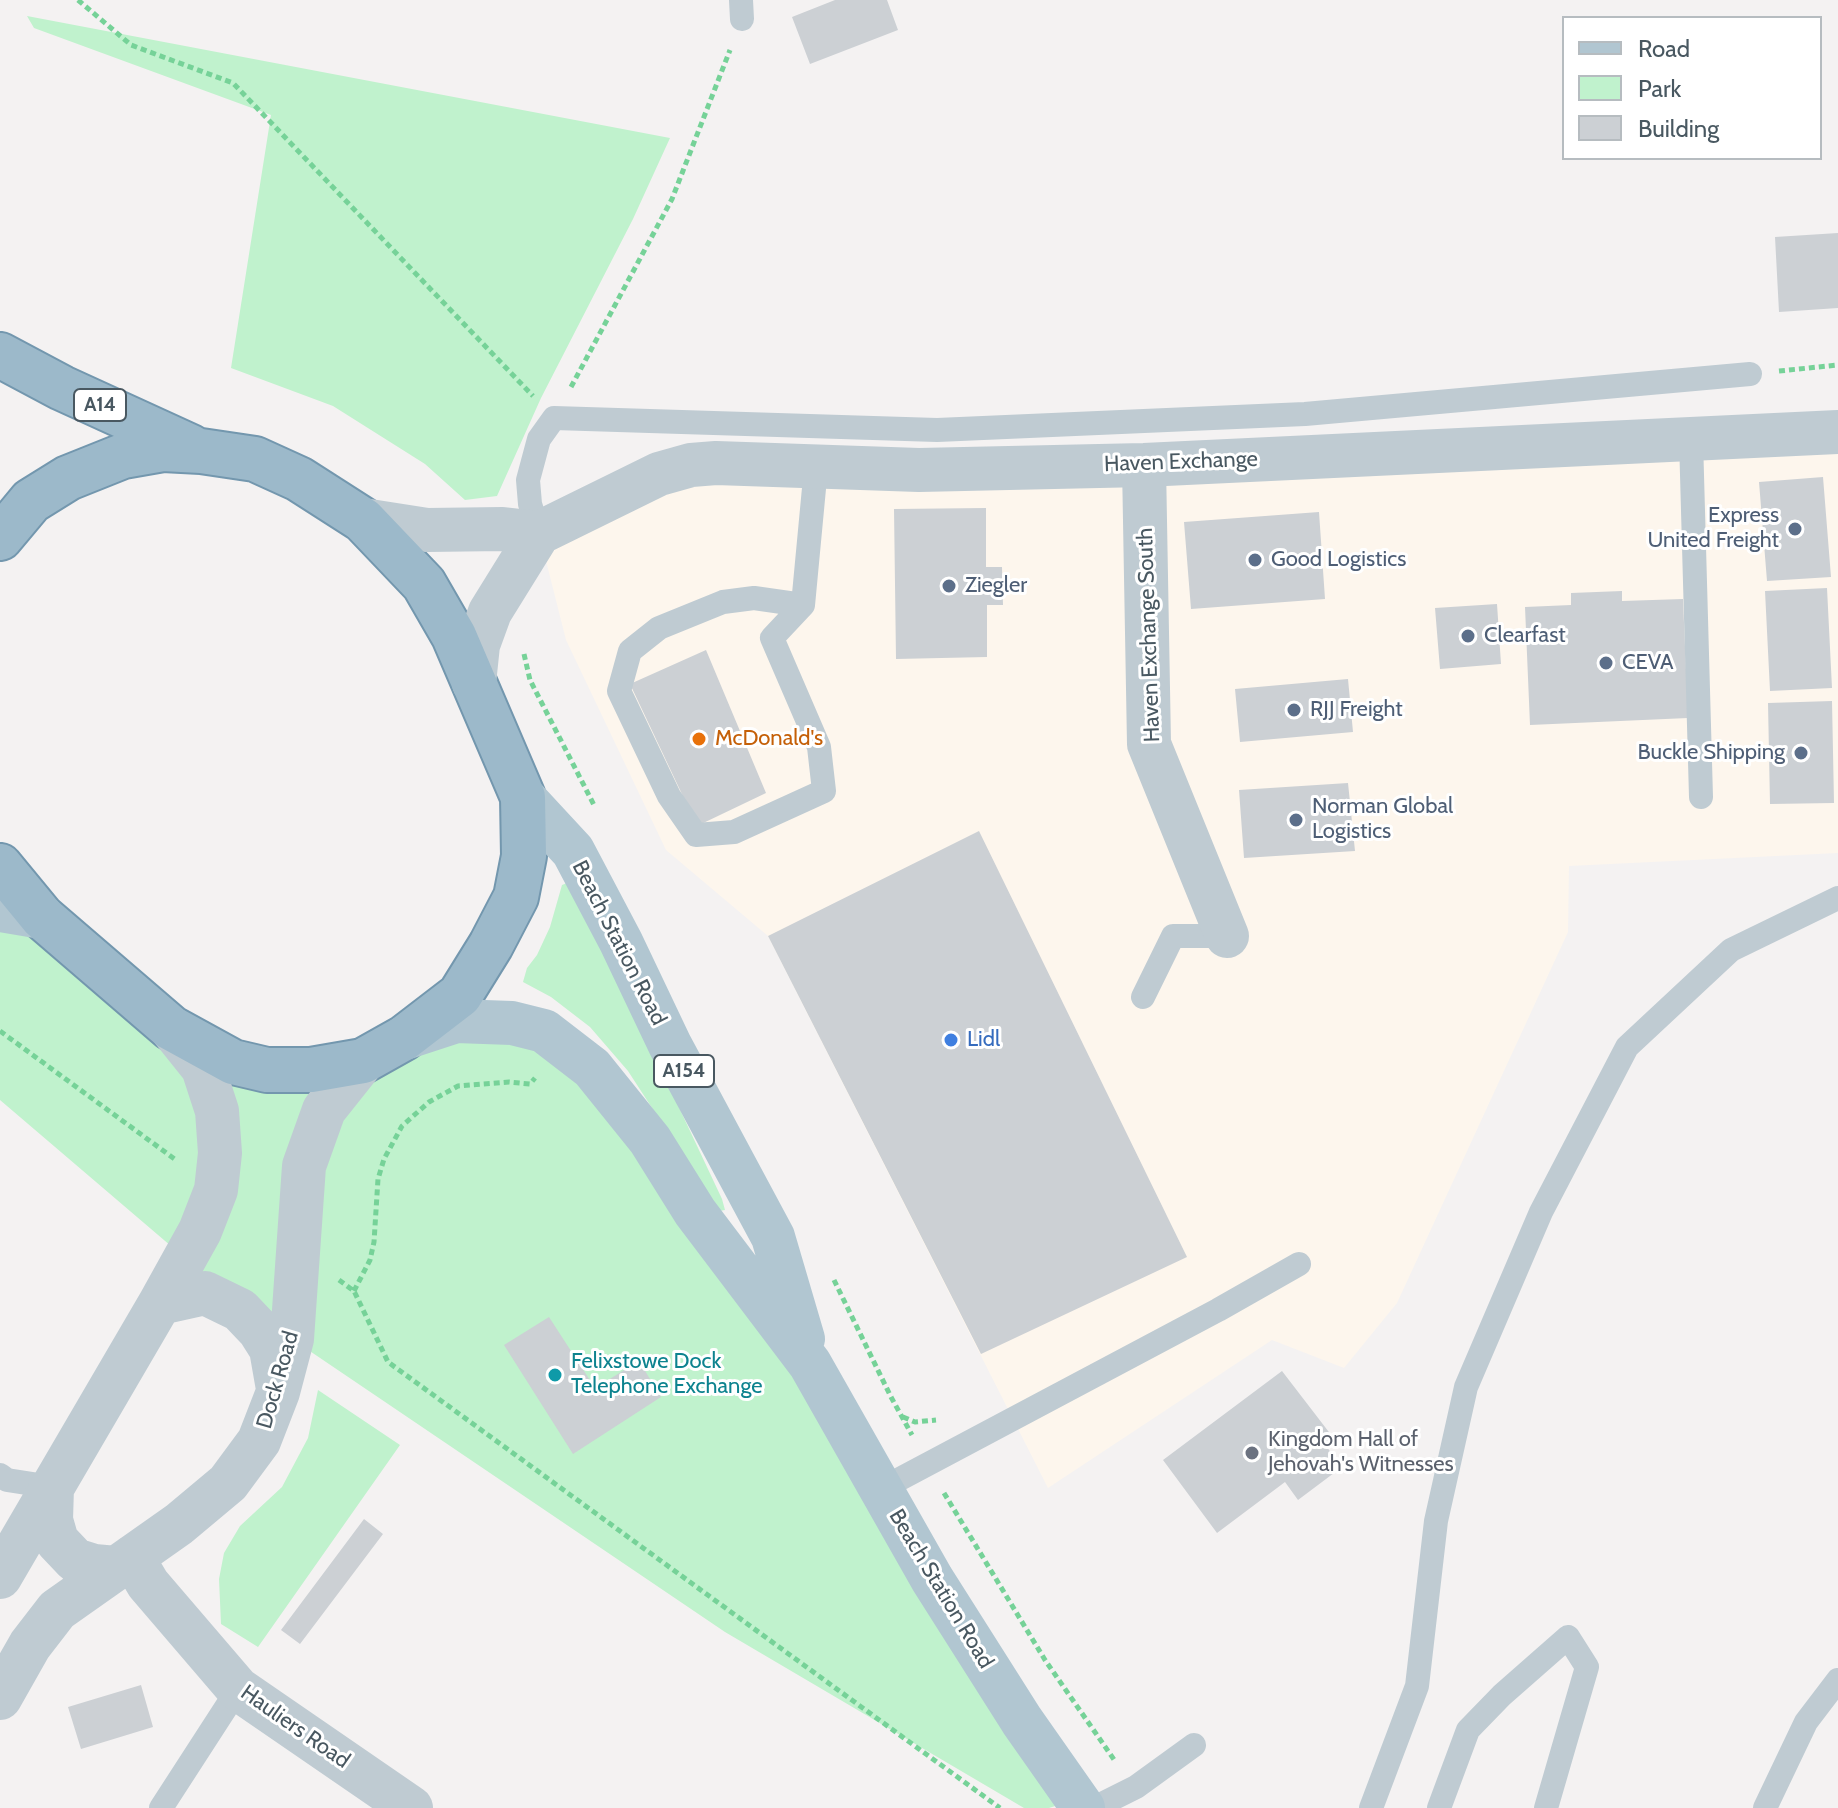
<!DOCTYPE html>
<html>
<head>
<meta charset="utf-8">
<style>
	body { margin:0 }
	#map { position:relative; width:1838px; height:1808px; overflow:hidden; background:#f4f2f2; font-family:Cabin,sans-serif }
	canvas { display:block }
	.legend { position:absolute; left:1562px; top:16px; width:260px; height:144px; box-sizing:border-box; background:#fff; border:2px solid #b6bcc0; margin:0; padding:10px 14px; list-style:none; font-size:24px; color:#495861 }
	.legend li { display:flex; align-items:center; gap:16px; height:40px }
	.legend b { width:40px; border:2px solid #b6bcc0 }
</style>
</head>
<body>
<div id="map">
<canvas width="1838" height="1808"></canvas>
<ul class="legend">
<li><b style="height:10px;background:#b1c6d1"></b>Road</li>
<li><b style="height:22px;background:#c0f2cd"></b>Park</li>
<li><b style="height:22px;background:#ccd0d4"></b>Building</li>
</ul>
</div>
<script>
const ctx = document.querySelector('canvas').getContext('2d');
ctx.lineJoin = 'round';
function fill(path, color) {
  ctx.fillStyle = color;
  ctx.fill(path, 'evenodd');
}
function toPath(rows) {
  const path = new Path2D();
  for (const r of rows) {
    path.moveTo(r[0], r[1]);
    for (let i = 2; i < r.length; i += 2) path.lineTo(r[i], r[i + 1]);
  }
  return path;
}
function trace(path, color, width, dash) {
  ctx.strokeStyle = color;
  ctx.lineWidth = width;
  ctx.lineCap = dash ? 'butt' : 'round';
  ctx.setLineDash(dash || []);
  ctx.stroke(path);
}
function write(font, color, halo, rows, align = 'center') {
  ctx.font = font + ' Cabin,sans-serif';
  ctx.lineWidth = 6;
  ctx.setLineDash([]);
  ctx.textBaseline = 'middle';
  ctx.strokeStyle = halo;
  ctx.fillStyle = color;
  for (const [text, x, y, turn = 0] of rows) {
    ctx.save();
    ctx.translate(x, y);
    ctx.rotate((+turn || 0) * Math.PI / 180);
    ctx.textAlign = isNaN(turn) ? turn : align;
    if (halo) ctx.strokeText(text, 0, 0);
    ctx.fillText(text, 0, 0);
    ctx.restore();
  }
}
fill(toPath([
	[1838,432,1838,853,1569,866,1568,932,1397,1303,1344,1368,1272,1340,1048,1488,768,936,666,850,566,640,539,533,659,474]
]), '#fdf6ed');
fill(toPath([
	[27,16,670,138,633,219,541,398,497,496,465,500,425,464,333,406,231,368,271,115,34,28],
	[567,883,606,952,722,1199,725,1210,719,1211,628,1071,590,1027,551,997,523,982,527,968,537,955,550,927,562,885],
	[0,910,267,1070,456,1021,592,1068,1077,1799,1049,1808,1024,1808,725,1632,292,1339,185,1258,0,1100],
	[318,1390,400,1445,258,1647,221,1624,219,1579,224,1553,240,1526,282,1487,308,1438]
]), '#c0f2cd');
fill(toPath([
	[835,0,887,0,898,30,810,64,792,17],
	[1838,233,1838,308,1779,312,1775,237],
	[1823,477,1831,577,1767,581,1759,482],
	[986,508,986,567,1002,567,1003,605,987,605,987,657,896,659,894,509],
	[1319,512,1325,599,1191,609,1184,522],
	[1827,588,1832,688,1770,691,1765,591],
	[1622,591,1622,601,1683,599,1688,718,1530,725,1525,607,1571,605,1571,593],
	[1497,604,1501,664,1440,669,1435,608],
	[706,650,766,793,697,826,630,684],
	[1348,679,1353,732,1240,742,1235,689],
	[1832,701,1834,803,1770,804,1768,703],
	[1348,783,1355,851,1244,858,1239,790],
	[979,831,1187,1257,981,1354,768,936],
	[549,1317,595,1388,639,1361,661,1397,573,1454,504,1345],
	[1282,1371,1335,1440,1326,1446,1342,1467,1298,1500,1285,1482,1217,1533,1163,1460],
	[364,1519,383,1534,300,1644,281,1630],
	[141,1685,153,1727,81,1749,68,1707]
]), '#ccd0d4');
const trunk = toPath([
	[0,355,62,388,191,447],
	[0,538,31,501,68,478,123,456,163,449,201,451,255,459,299,479,363,520,424,584,454,636,523,797,524,856,516,897,491,945,460,995,404,1038,363,1061,311,1070,267,1070,233,1062,171,1028,42,917,0,866]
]);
trace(trunk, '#7397ae', 48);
trace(toPath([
	[78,0,131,45,233,83,533,396],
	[1779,371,1838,365],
	[571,387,672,199,730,50],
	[524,654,530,680,595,807],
	[0,1031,176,1160],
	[339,1280,354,1291,388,1362,1000,1808],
	[834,1280,891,1397,912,1435],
	[354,1291,370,1260,374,1242,378,1179,384,1159,402,1126,429,1102,458,1086,509,1082,530,1084,535,1078],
	[903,1417,915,1422,936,1420],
	[944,1493,1045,1660,1115,1761]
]), '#76d298', 5, [6, 4]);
trace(toPath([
	[741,0,742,19],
	[1691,439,1701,797],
	[539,533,530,504,528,480,539,439,554,418,937,430,1305,414,1750,374],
	[803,605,754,598,723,602,659,628,630,651,619,691,669,796,696,835,734,832,824,791,819,747,772,638,803,605,816,467],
	[1143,997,1173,936,1227,936],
	[0,1475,7,1480,52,1487],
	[881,1489,1218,1310,1299,1264],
	[161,1808,238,1689],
	[1094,1808,1136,1787,1194,1745],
	[1371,1808,1417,1686,1436,1521,1466,1387,1541,1212,1627,1047,1731,950,1838,898],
	[1439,1808,1468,1730,1502,1695,1568,1637,1587,1667,1546,1808],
	[1765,1808,1806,1722,1838,1680]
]), '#bfcbd2', 24);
trace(toPath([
	[1144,465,1149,744,1227,936],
	[363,520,427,530,503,529,539,533],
	[474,683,478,645,490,612,539,533,659,474,691,465,716,463,919,470,1144,465,1838,432],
	[160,1303,205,1293,240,1310,259,1330,271,1349,278,1389],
	[52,1487,51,1520,57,1541,75,1560,94,1566,116,1568],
	[132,1557,148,1584,238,1689,411,1808],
	[0,1577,160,1303,200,1231,216,1190,220,1153,217,1111,203,1068,171,1028],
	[0,1698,30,1645,57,1610,179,1524,228,1483,259,1441,278,1392,292,1339,304,1166,324,1110,363,1061]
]), '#bfcbd2', 44);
trace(toPath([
	[523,797,573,851,621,942,670,1045,773,1237,803,1339],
	[0,910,42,917],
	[404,1038,456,1021,512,1023,544,1031,592,1068,650,1140,695,1212,810,1364,932,1579,1022,1721,1083,1808]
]), '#b1c6d1', 44);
trace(trunk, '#9cb9ca', 44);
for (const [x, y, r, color] of [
	[1795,529,8,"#5c6f8a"],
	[1255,560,8,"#5c6f8a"],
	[949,586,8,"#5c6f8a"],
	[1468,636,8,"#5c6f8a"],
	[1606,663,8,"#5c6f8a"],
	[1294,710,8,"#5c6f8a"],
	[699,739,8,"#e8710a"],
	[1801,753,8,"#5c6f8a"],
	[1296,820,8,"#5c6f8a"],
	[951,1040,8,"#3f7fe0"],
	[555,1375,8,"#0f9aa8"],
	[1252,1453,8,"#6b7280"]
]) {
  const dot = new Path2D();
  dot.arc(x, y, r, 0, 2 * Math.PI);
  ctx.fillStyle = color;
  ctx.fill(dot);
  trace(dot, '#fff', 3);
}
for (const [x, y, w] of [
	[100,405,52],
	[684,1071,60]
]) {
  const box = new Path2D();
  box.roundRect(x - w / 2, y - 16, w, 32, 6);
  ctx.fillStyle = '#fff';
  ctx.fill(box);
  trace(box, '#495861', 2);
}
write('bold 20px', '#495861', null, [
	["A14",100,405],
	["A154",684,1071]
]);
write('22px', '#495861', '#fff', [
	["Haven Exchange",1181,462,-2],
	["Haven Exchange South",1149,635,-92],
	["Beach Station Road",619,943,63],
	["Dock Road",278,1380,-74],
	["Beach Station Road",941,1589,59],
	["Hauliers Road",295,1727,35]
]);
write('22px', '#4e5e75', '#fff', [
	["Express",1779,516,"right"],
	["United Freight",1779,541,"right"],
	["Good Logistics",1271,560],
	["Ziegler",965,586],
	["Clearfast",1484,636],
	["CEVA",1622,663],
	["RJJ Freight",1310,710],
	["Buckle Shipping",1785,753,"right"],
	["Norman Global",1312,807],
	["Logistics",1312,832]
], 'left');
write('22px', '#c56008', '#fff', [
	["McDonald's",715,739]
], 'left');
write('22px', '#366cbe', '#fff', [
	["Lidl",967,1040]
], 'left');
write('22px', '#0d838f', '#fff', [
	["Felixstowe Dock",571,1362],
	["Telephone Exchange",571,1387]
], 'left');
write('22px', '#5b616d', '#fff', [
	["Kingdom Hall of",1268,1440],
	["Jehovah's Witnesses",1268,1465]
], 'left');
</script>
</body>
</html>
